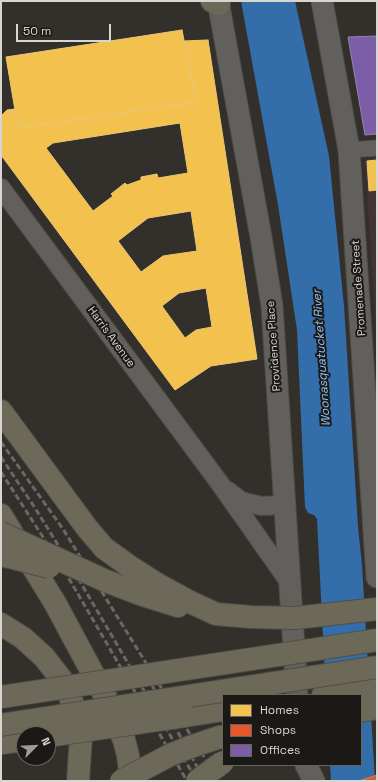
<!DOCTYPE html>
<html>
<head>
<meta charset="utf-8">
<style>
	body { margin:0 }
	#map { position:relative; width:378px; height:782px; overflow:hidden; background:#33302c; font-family:"Space Grotesk",sans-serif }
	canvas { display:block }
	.frame { position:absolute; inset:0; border:2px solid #d9d5d0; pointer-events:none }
	.legend { position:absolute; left:222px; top:694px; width:140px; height:72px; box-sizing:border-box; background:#1b1915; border:1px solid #676460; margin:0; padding:5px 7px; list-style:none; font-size:12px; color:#d9d5d0 }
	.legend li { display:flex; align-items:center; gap:8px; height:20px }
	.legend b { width:20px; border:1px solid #676460 }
	.north { position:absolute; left:16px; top:726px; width:40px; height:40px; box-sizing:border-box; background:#1b1915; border:1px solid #676460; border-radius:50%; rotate:66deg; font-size:11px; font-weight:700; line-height:16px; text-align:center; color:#d9d5d0 }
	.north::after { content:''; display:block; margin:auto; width:14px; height:18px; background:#9f9b97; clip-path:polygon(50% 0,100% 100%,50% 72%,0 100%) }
	.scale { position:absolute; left:16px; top:24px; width:95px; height:18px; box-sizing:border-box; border:2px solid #d9d5d0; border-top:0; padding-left:5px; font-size:12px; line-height:14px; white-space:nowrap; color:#d9d5d0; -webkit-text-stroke:3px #1b1915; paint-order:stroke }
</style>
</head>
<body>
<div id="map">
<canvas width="378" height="782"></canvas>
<div class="frame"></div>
<ul class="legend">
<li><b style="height:11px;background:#f2c14e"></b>Homes</li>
<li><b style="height:11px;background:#e4572e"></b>Shops</li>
<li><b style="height:11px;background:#7b5ea7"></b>Offices</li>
</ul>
<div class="north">N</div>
<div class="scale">50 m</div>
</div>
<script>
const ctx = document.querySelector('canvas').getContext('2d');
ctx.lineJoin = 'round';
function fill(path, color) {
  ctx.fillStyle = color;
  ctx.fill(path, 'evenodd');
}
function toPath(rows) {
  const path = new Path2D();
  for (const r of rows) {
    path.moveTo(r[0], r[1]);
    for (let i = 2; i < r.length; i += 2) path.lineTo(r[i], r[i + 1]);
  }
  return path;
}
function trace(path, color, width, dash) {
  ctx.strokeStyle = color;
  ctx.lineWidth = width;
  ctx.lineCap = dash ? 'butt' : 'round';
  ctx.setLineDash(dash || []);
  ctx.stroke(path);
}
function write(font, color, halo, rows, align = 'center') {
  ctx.font = font + ' "Space Grotesk",sans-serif';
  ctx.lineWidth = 4;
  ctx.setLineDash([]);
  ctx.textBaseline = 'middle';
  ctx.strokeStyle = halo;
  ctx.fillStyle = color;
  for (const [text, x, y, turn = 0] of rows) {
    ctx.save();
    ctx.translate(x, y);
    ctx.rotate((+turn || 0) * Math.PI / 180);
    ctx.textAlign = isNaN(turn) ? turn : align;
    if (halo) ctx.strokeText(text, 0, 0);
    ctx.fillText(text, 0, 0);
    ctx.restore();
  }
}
fill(toPath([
	[377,158,377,346,365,159]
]), '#443336');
fill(toPath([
	[241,1,295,1,329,156,344,306,358,527,362,565,375,781,331,781,330,765,361,765,361,695,326,695,317,519,314,515,308,513,305,507,297,330,278,205]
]), '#336eaa');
const homes = toPath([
	[182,30,196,102,18,128,6,57,182,30],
	[208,40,257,359,211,366,175,390,1,155,1,116,7,110,15,109,18,128,196,102,184,41,208,40],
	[180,123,188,173,158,178,157,174,141,177,141,180,127,185,125,183,111,194,113,196,93,211,46,148,53,143,180,123],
	[191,211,197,251,163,256,141,272,118,241,148,218,191,211],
	[206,288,212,327,196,330,185,338,162,306,179,293,206,288],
	[377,160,377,190,369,191,367,161,377,160]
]);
fill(homes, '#f2c14e');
trace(homes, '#eac775', 1);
const shops = toPath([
	[377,775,377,781,359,781,377,775]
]);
fill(shops, '#e4572e');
trace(shops, '#e17d5f', 1);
const offices = toPath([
	[377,36,377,134,365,135,348,37,377,36]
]);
fill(offices, '#7b5ea7');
trace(offices, '#9782b3', 1);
const minor = toPath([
	[349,150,377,148]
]);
const tertiary = toPath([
	[1,188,221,485,290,583],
	[228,491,241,501,261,506,285,505]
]);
const secondary = toPath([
	[218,1,261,237,272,306,297,695],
	[322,1,349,150,377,577],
	[306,765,314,781]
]);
const motorway = toPath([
	[212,1,219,4],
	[1,411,87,528,104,548,129,566,157,584,190,602,216,614],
	[1,515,55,603,106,698,124,740,128,755,131,781],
	[106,581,140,594,178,606],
	[1,624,23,638,44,657,62,680,68,692,77,714,81,737,78,781],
	[323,695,377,687],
	[361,711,377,708],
	[185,716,223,710],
	[1,743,24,740]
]);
trace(minor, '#504d49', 17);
trace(tertiary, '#504d49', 20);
trace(secondary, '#504d49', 23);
trace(motorway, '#504d49', 24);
trace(minor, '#62605d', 15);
trace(tertiary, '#62605d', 18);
trace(secondary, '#62605d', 21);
trace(motorway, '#6d6958', 22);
trace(toPath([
	[1,442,63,529,219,781],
	[1,457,35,508,68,561,197,781],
	[1,472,61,565,187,781],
	[143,669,205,781]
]), '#6a6866', 3, [6, 3]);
const motorwayBridge = toPath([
	[1,533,106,581],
	[1,555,49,567],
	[216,614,251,617,295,618,377,609],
	[1,697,377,640],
	[1,725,377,667],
	[48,736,185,716],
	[121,781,170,755,190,747,223,736],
	[197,781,223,762]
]);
trace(motorwayBridge, '#504d49', 24, []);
trace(motorwayBridge, '#6d6958', 22);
write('11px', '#d9d5d0', '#1b1915', [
	["Promenade Street",359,288,-94],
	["Harris Avenue",111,337,54],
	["Providence Place",274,346,-94]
]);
write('italic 12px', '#92c2f8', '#1b1915', [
	["Woonasquatucket River",322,358,-94]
]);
</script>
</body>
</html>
